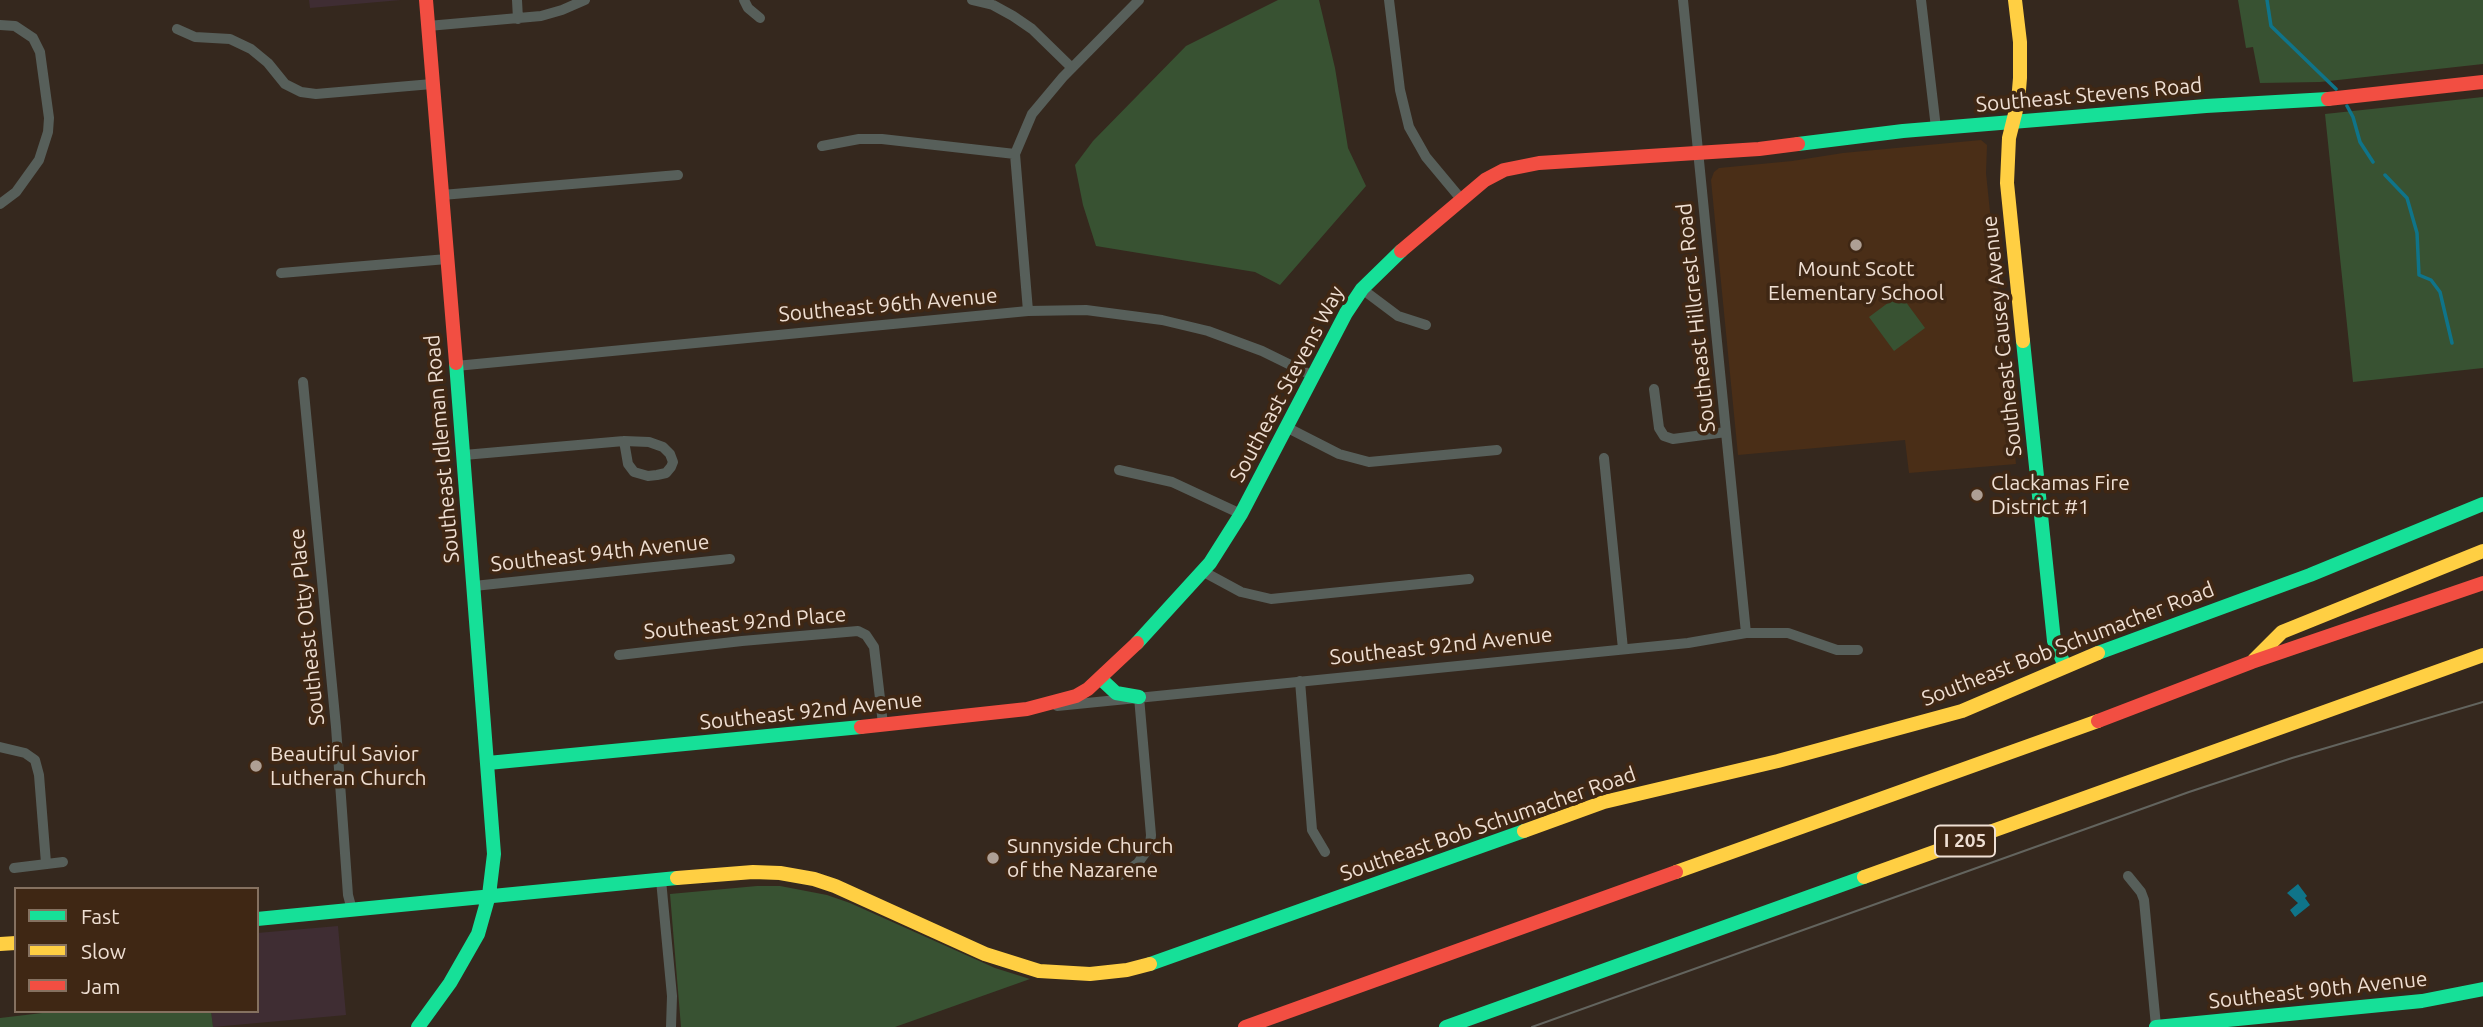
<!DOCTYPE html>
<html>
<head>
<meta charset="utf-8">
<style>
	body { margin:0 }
	#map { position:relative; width:2483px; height:1027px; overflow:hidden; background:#35281e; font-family:Ubuntu,sans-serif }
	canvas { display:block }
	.legend { position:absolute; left:14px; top:887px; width:245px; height:126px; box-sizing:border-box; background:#3f2714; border:2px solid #857160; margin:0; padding:9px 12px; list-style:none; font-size:21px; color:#efdfd3 }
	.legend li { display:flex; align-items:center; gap:14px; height:35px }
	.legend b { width:35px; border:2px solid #857160 }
</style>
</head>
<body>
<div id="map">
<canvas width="2483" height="1027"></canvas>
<ul class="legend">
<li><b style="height:9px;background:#16e098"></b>Fast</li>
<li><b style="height:9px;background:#ffcf43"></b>Slow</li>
<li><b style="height:9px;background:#f24e42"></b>Jam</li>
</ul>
</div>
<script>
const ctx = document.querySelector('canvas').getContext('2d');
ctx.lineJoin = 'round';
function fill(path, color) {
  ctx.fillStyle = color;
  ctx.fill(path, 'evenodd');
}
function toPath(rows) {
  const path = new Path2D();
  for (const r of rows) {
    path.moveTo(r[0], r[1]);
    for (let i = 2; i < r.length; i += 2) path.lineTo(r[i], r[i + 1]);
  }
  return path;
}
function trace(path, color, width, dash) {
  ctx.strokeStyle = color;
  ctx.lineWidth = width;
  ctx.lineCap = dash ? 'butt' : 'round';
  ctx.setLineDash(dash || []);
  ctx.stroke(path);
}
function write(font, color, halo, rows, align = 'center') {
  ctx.font = font + ' Ubuntu,sans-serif';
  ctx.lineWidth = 7;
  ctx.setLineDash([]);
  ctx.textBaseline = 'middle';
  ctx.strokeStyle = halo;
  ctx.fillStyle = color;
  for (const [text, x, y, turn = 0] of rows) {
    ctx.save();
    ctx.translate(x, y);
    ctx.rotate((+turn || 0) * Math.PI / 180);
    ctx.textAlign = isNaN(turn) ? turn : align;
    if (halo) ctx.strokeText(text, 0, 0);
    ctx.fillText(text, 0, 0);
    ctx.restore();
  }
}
fill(toPath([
	[309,0,401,0,310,8],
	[338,926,346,1015,213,1027,211,1011,257,1011,257,933]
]), '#3f2d33');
fill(toPath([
	[1981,140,1987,145,1986,173,2016,464,1909,473,1905,440,1738,455,1711,180,1714,172,1719,168,1792,161,1843,153]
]), '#4a2e17');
fill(toPath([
	[1278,0,1319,0,1335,68,1348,148,1366,186,1280,285,1255,272,1096,246,1083,205,1075,165,1093,141,1186,46],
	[2238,0,2483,0,2483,64,2320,82,2260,83,2253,47,2246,48],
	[2483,97,2483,368,2353,382,2325,114],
	[1900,294,1925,328,1894,351,1869,317],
	[757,886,780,886,827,895,850,903,995,968,1030,979,895,1027,681,1027,670,894],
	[59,1011,211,1011,213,1027,0,1027,0,1018]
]), '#385232');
fill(toPath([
	[2298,884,2307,896,2305,898,2310,905,2295,917,2290,910,2298,903,2287,893]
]), '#0f7489');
trace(toPath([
	[2267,0,2271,26,2336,89],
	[2347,106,2353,117,2360,142,2373,162],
	[2385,175,2407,198,2417,233,2419,275,2431,280,2440,292,2452,343]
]), '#0f7489', 3.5);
trace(toPath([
	[517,0,518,19],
	[744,0,748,8,760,18],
	[972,0,993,5,1013,16,1032,29,1072,68],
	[1389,0,1400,90,1409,127,1426,157,1461,199],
	[1683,0,1746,633],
	[1921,0,1936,128],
	[0,25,15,26,33,38,40,52,49,118,48,132,39,160,16,192,0,204],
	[428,26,541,16,562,10,585,0],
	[177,29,195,37,230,39,251,49,268,63,285,84,301,92,316,94,432,84],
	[822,146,859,139,882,139,1015,154],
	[442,195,678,175],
	[281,273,447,259],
	[1362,289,1398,316,1426,325],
	[1028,311,1015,154,1032,114,1063,77,1139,0],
	[456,366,1028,311,1086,310,1162,320,1208,331,1262,351,1313,376],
	[303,382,336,727,348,895,352,910],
	[1654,389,1659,428,1664,436,1673,439,1726,432],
	[1286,427,1339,454,1369,462,1497,450],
	[464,455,624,441,649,442,663,447,670,454,673,462,671,467,666,473,657,475,648,476,634,472,628,464,624,441],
	[1604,458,1623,649],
	[1119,470,1172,482,1241,514],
	[1204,572,1241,592,1271,599,1469,579],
	[474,586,730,559],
	[619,655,742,641,858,631,866,635,874,647,883,724],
	[1300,681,1312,830,1325,852],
	[1057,706,1688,643,1746,633,1788,633,1837,650,1858,650],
	[0,747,25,753,35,760,39,775,46,863],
	[14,868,63,862],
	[1121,875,1138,863,1150,846,1151,835,1139,697],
	[2128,876,2141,892,2144,900,2156,1026],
	[661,880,672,996,671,1027]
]), '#575f5a', 10);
trace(toPath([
	[1798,144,1903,131,2206,106,2328,99],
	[2023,341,2054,641,2065,666],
	[1137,643,1210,563,1241,514,1346,313,1362,289,1401,251],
	[2098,653,2310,575,2483,504],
	[1101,679,1116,693,1139,697],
	[488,763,861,727],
	[257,919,677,878],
	[1150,964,1524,831],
	[418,1027,450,983,478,934,489,895,494,854,456,363],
	[1446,1027,1864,877],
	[2156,1027,2422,1001,2483,989]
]), '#16e098', 14);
trace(toPath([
	[2015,0,2020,42,2020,78,2018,102,2009,138,2007,183,2023,341],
	[2254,660,2282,632,2483,551],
	[1524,831,1604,802,1778,761,1962,711,2098,653],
	[1676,872,2098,721],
	[1864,877,2483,655],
	[677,878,753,872,780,873,814,879,835,886,985,954,1039,971,1090,974,1127,970,1150,964],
	[0,944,16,943]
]), '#ffcf43', 14);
trace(toPath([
	[426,0,456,363],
	[2328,99,2483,82],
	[1401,251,1485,180,1504,170,1539,163,1759,149,1798,144],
	[2098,721,2252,662,2483,583],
	[861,727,1027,709,1076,696,1088,689,1137,643],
	[1245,1027,1676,872]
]), '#f24e42', 14);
trace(toPath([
	[1532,1027,2189,792,2292,758,2483,702]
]), '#63645e', 2);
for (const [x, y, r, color] of [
	[1856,245,7,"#ae9f94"],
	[1977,495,7,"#ae9f94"],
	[256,766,7,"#ae9f94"],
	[993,858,7,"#ae9f94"]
]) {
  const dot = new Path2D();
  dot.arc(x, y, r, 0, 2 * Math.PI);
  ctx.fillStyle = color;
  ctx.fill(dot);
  trace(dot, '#3f2714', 2.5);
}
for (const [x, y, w] of [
	[1965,841,60]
]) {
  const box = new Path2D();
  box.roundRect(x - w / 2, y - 15.5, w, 31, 5);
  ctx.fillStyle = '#3f2714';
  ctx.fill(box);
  trace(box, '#efdfd3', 2);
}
write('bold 19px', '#efdfd3', null, [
	["I 205",1965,841]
]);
write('21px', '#efdfd3', '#3f2714', [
	["Southeast Stevens Road",2089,95,-5],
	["Southeast 96th Avenue",888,305,-5],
	["Southeast Hillcrest Road",1696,318,-96],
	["Southeast Causey Avenue",2002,336,-96],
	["Southeast Stevens Way",1287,384,-62],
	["Southeast Idleman Road",442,449,-95],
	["Southeast 94th Avenue",600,553,-6],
	["Southeast 92nd Place",745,623,-5],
	["Southeast Otty Place",307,627,-96],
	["Southeast Bob Schumacher Road",2068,644,-21],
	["Southeast 92nd Avenue",1441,646,-6],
	["Southeast 92nd Avenue",811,711,-6],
	["Southeast Bob Schumacher Road",1488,824,-19],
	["Southeast 90th Avenue",2318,990,-6]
]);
write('21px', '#efdfd3', '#3f2714', [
	["Mount Scott",1856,269,"center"],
	["Elementary School",1856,293,"center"],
	["Clackamas Fire",1991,483],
	["District #1",1991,507],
	["Beautiful Savior",270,754],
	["Lutheran Church",270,778],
	["Sunnyside Church",1007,846],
	["of the Nazarene",1007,870]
], 'left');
</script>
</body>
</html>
